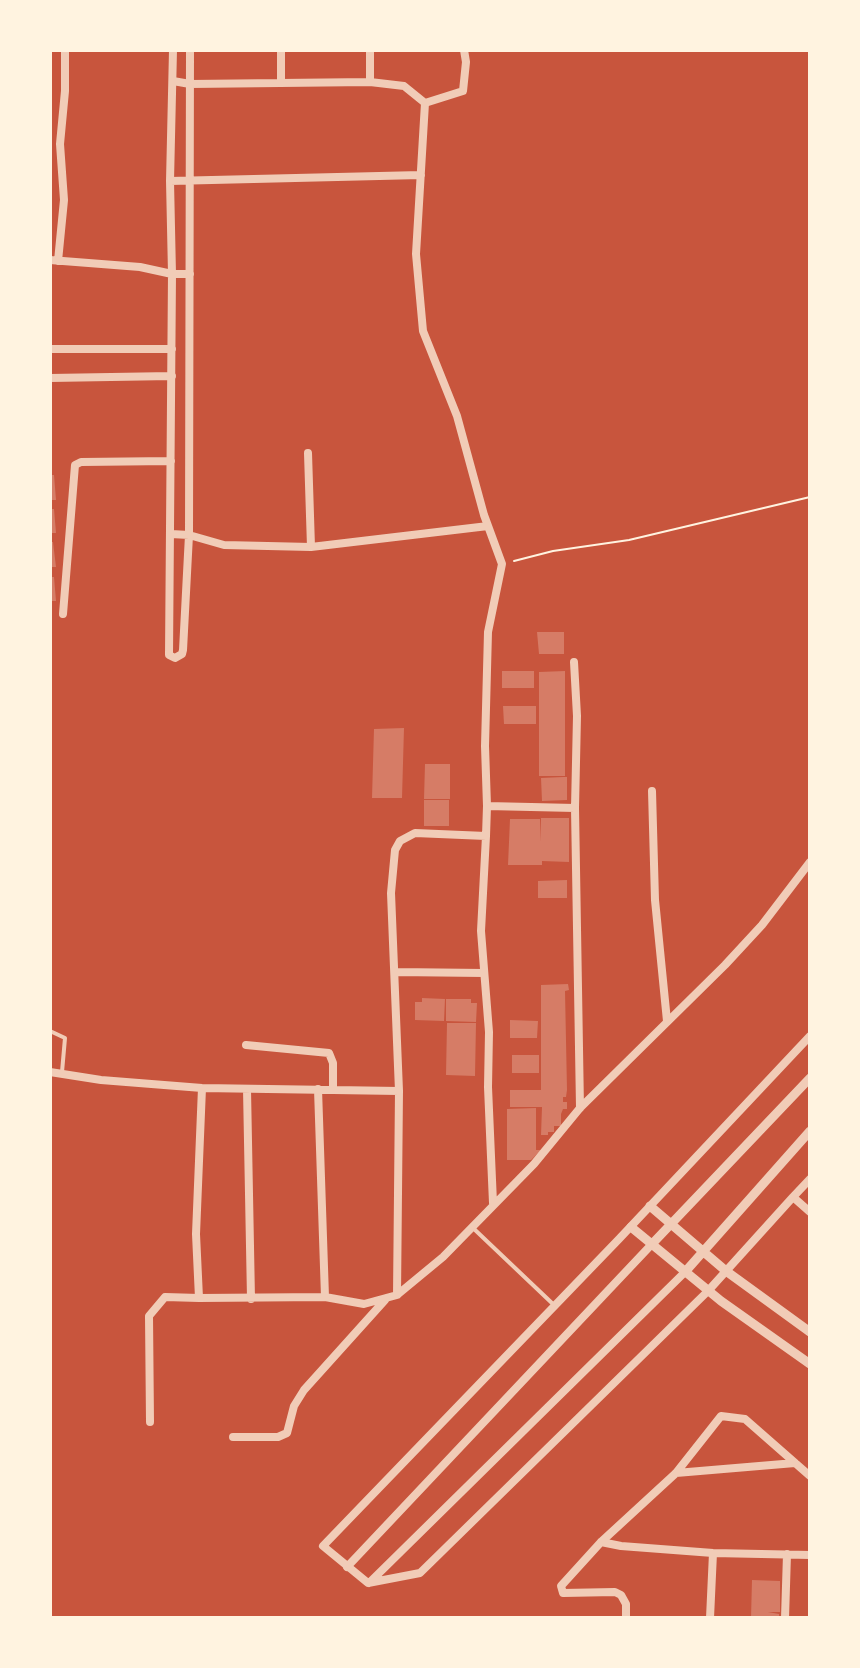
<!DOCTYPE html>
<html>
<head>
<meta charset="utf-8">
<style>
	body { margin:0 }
	#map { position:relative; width:860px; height:1668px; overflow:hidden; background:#c8553d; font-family:Quicksand,sans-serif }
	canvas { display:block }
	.frame { position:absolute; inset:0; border:52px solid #fff3e0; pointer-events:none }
</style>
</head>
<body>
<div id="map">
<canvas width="860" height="1668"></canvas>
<div class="frame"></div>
</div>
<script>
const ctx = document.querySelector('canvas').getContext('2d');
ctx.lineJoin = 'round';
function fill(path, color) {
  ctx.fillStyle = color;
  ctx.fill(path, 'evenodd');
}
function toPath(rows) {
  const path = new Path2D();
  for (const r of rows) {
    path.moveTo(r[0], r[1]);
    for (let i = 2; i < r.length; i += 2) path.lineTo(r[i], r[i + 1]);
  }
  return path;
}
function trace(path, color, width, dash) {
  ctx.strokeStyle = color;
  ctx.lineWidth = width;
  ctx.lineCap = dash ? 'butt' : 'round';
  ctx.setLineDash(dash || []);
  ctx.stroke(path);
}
fill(toPath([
	[50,475,54,475,56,500,50,500],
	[50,509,54,509,56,533,50,533],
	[50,542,53,542,56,567,50,567],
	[50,577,54,577,56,601,50,601],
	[537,632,564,632,564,654,539,654],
	[502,671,534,671,534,688,502,688],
	[565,671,565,776,539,776,539,672],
	[503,706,536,706,536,724,504,724],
	[404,728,402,798,372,798,374,729],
	[425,764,450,764,450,799,424,799],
	[563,777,567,777,567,800,542,801,541,778],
	[424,800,449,800,449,826,424,826],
	[541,818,569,818,569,862,542,861,542,865,508,865,510,819,540,819,541,842],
	[567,880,567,898,538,898,538,881],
	[568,984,569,990,565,991,567,1090,566,1097,563,1097,563,1102,567,1102,567,1109,563,1109,561,1114,561,1126,554,1126,554,1132,548,1132,548,1135,541,1135,542,1107,510,1107,510,1090,541,1090,541,985],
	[422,998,445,999,444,1021,415,1020,415,1002,422,1002],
	[446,999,471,999,471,1003,477,1003,476,1022,446,1021],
	[510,1020,538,1021,537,1038,510,1038],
	[447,1023,476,1023,475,1076,446,1075],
	[512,1055,539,1055,539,1073,512,1073],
	[536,1108,536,1150,541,1150,531,1160,507,1160,507,1109],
	[752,1580,780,1581,780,1612,768,1612,779,1614,779,1618,751,1618]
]), '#d67c66');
trace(toPath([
	[514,561,553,551,629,540,810,497]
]), '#fff3e0', 2);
trace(toPath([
	[50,1031,65,1038,62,1072],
	[473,1228,554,1305]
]), '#f1ccb7', 4);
trace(toPath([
	[173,50,170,181,172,274,169,655,175,658,182,654,183,650,189,535,190,50],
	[370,50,370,82,404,86,425,103],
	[464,50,466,62,463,91,425,103,416,254,423,331,457,416,484,515,502,564,488,632,485,746,487,806],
	[173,81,190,84,370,82],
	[281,83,281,50],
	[170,181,421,175],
	[50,260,140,267,172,274,190,274],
	[58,261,64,200,60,144,65,91,65,50],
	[50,349,172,349],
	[50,378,172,376],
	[308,453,311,547],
	[171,534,189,535,224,545,311,547,488,526],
	[63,614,75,465,81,462,171,461],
	[574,662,577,716,575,808],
	[652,791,655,900,667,1021],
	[486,836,481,931,489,1032,488,1087,493,1203],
	[395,972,484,973],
	[246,1045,329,1053,333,1063,333,1089],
	[50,1072,101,1080,202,1088,399,1091],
	[202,1088,196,1234,199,1298,325,1297,364,1304,397,1295],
	[247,1089,251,1299],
	[318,1089,325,1297],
	[580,1108,575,808,487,806,486,836,415,833,400,841,395,850,391,893,399,1091,397,1295,443,1257,534,1164,580,1108,725,965,762,925,810,862],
	[810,1179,793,1197,810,1212],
	[793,1197,708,1291,420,1573,368,1583,323,1546,619,1239,810,1036],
	[150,1422,149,1316,165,1297,199,1298],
	[233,1437,278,1437,287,1433,294,1406,304,1390,385,1300],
	[676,1473,795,1463],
	[601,1542,621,1546,713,1553,810,1555],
	[347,1567,652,1244],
	[369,1583,685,1272],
	[626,1618,626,1604,621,1595,615,1592,563,1593,561,1586,601,1542,676,1473,721,1416,745,1419,810,1476],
	[710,1618,713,1553],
	[785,1618,787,1554]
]), '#f1ccb7', 8);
trace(toPath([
	[650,1206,726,1271,810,1332],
	[631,1227,721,1301,810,1364],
	[652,1244,810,1078],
	[685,1272,810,1131]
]), '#f1ccb7', 9);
</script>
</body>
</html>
